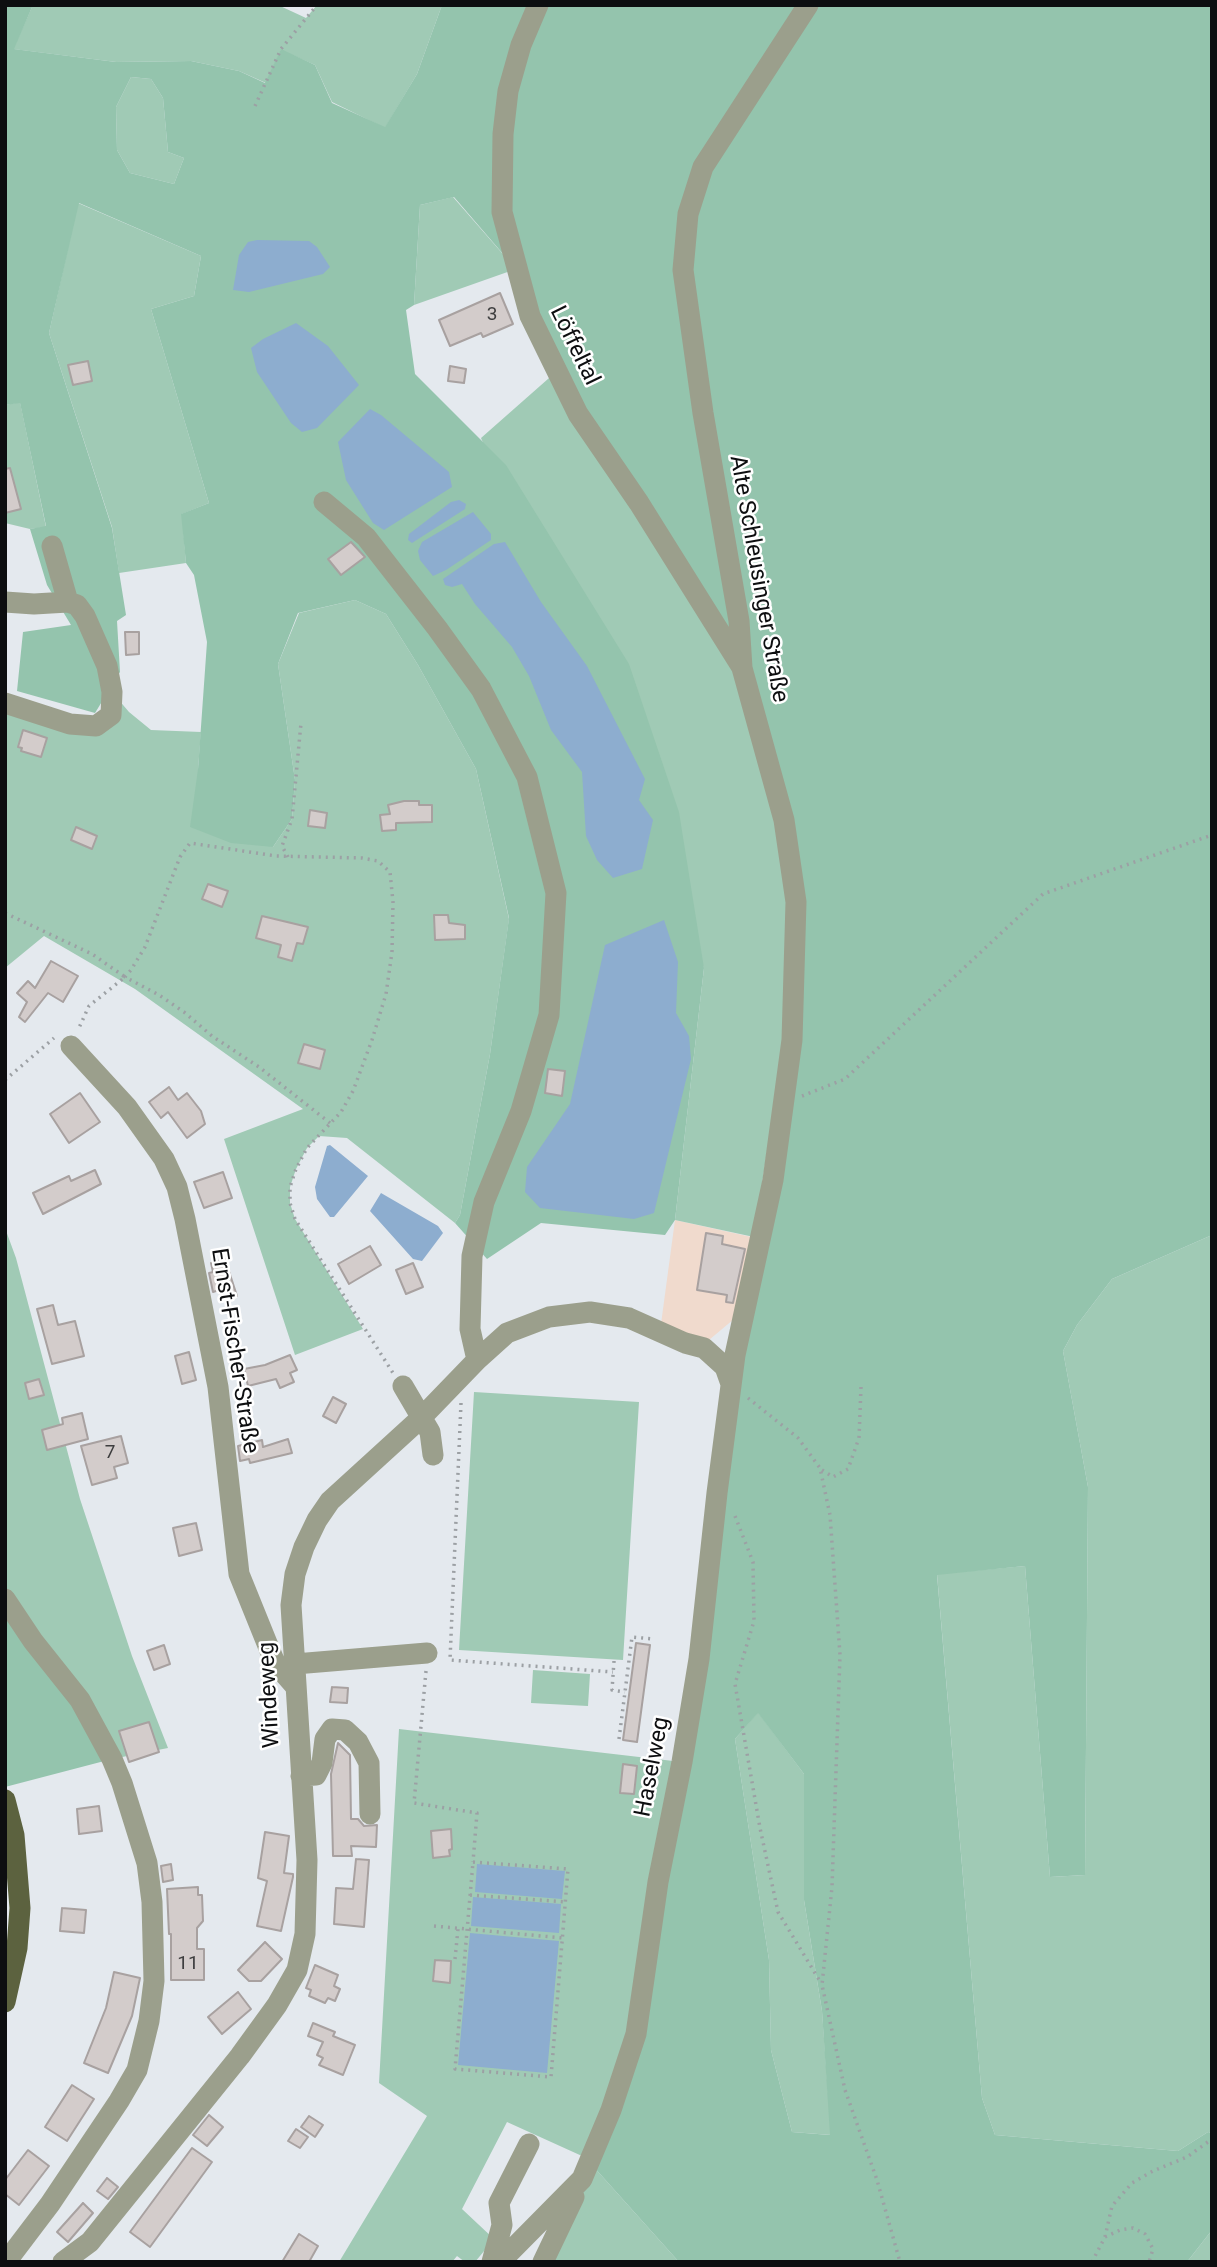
<!DOCTYPE html>
<html>
<head>
<meta charset="utf-8">
<style>
	body { margin:0 }
	#map { position:relative; width:1217px; height:2267px; overflow:hidden; background:#e4e9ee; font-family:Roboto,sans-serif }
	canvas { display:block }
	.frame { position:absolute; inset:0; border:7px solid #0d0e10; pointer-events:none }
</style>
</head>
<body>
<div id="map">
<canvas width="1217" height="2267"></canvas>
<div class="frame"></div>
</div>
<script>
const ctx = document.querySelector('canvas').getContext('2d');
ctx.lineJoin = 'round';
function fill(path, color) {
  ctx.fillStyle = color;
  ctx.fill(path, 'evenodd');
}
function toPath(rows) {
  const path = new Path2D();
  for (const r of rows) {
    path.moveTo(r[0], r[1]);
    for (let i = 2; i < r.length; i += 2) path.lineTo(r[i], r[i + 1]);
  }
  return path;
}
function trace(path, color, width, dash) {
  ctx.strokeStyle = color;
  ctx.lineWidth = width;
  ctx.lineCap = dash ? 'butt' : 'round';
  ctx.setLineDash(dash || []);
  ctx.stroke(path);
}
function write(font, color, halo, rows, align = 'center') {
  ctx.font = font + ' Roboto,sans-serif';
  ctx.lineWidth = 5;
  ctx.setLineDash([]);
  ctx.textBaseline = 'middle';
  ctx.strokeStyle = halo;
  ctx.fillStyle = color;
  for (const [text, x, y, turn = 0] of rows) {
    ctx.save();
    ctx.translate(x, y);
    ctx.rotate((+turn || 0) * Math.PI / 180);
    ctx.textAlign = isNaN(turn) ? turn : align;
    if (halo) ctx.strokeText(text, 0, 0);
    ctx.fillText(text, 0, 0);
    ctx.restore();
  }
}
fill(toPath([
	[675,1220,756,1238,740,1314,709,1340,696,1339,661,1324]
]), '#f0dacd');
fill(toPath([
	[33,5,278,5,306,18,317,5,442,5,417,74,385,128,332,102,315,65,281,50,266,83,239,71,191,61,116,62,13,49],
	[131,77,151,79,163,98,168,152,184,158,174,184,130,173,117,150,116,107],
	[453,197,516,269,414,305,420,205],
	[78,203,201,256,194,296,151,309,209,503,182,514,186,563,119,573,112,527,49,333],
	[557,371,733,671,776,823,789,904,784,1039,754,1237,675,1220,704,968,481,438],
	[20,402,46,527,30,529,5,523,5,405],
	[355,600,386,614,418,665,476,769,509,919,490,1054,460,1215,455,1223,347,1138,319,1136,307,1148,296,1169,290,1187,290,1203,295,1219,363,1329,295,1355,224,1139,303,1109,135,989,44,936,5,968,5,703,96,726,112,692,129,712,151,730,201,732,198,769,273,847,292,819,295,780,278,664,299,613],
	[5,1228,16,1258,80,1499,132,1656,168,1748,112,1759,5,1599],
	[1212,1235,1212,2133,1208,2132,1178,2151,995,2135,982,2098,937,1574,1025,1566,1050,1877,1085,1875,1088,1487,1063,1351,1077,1325,1112,1279],
	[474,1392,639,1402,623,1660,459,1650],
	[533,1670,590,1674,588,1706,531,1703],
	[758,1712,804,1774,804,1900,822,2011,831,2135,792,2132,771,2050,769,1960,735,1739],
	[399,1729,682,1762,636,2034,582,2156,507,2122,462,2209,494,2239,475,2262,465,2262,457,2256,452,2262,339,2262,427,2116,379,2083],
	[592,2165,679,2262,549,2262],
	[1212,2230,1212,2262,1187,2262]
]), '#a0cab5');
fill(toPath([
	[5,5,33,5,14,49,116,62,191,61,239,71,265,83,281,49,315,65,332,103,385,127,417,74,442,5,1212,5,1212,1235,1112,1279,1077,1325,1063,1351,1088,1487,1085,1875,1050,1877,1025,1566,937,1575,982,2098,995,2135,1178,2151,1208,2132,1212,2133,1212,2230,1187,2262,679,2262,592,2165,623,2093,761,1240,784,1039,789,904,776,823,733,671,578,414,516,269,454,197,420,205,414,305,406,310,415,374,506,465,629,664,679,812,704,968,675,1220,665,1235,541,1223,487,1259,455,1223,460,1215,490,1054,509,918,476,769,418,665,386,614,355,600,298,613,278,664,295,780,292,819,273,847,231,843,190,827,198,769,207,642,194,575,186,563,181,514,209,503,151,309,194,296,201,256,79,203,49,333,112,528,126,615,117,621,120,672,95,713,17,691,23,632,71,625,47,585,30,529,46,526,20,403,5,405],
	[131,77,151,79,163,98,168,152,184,158,174,184,130,173,117,150,116,107],
	[758,1713,804,1774,804,1900,822,2011,830,2135,792,2132,771,2050,769,1960,735,1739],
	[5,1599,112,1759,5,1787]
]), '#94c4ad');
fill(toPath([
	[257,240,309,241,317,247,330,267,323,274,249,292,233,290,239,255,248,242],
	[296,323,328,346,359,385,317,428,302,432,291,423,257,372,251,348,263,339],
	[370,409,381,415,449,472,452,487,384,530,373,523,346,480,338,442],
	[459,500,466,504,465,509,412,543,408,540,409,534,451,502],
	[473,512,491,534,491,540,446,570,433,576,420,560,418,551,422,542],
	[505,542,541,602,587,666,645,779,639,800,653,820,642,869,613,878,597,860,586,836,582,772,551,730,529,676,512,647,475,604,462,584,452,587,445,585,443,579,494,544],
	[664,920,678,962,676,1013,689,1036,691,1059,654,1213,634,1219,540,1208,525,1192,527,1167,570,1104,605,945],
	[330,1145,368,1176,334,1217,330,1217,317,1199,315,1187,327,1146],
	[381,1193,438,1226,443,1233,422,1261,413,1259,370,1211],
	[477,1864,565,1871,562,1899,475,1892],
	[473,1897,561,1904,559,1933,471,1926],
	[470,1933,559,1941,547,2073,458,2065]
]), '#8dadcf');
const building = toPath([
	[500,293,513,324,483,337,481,333,450,346,439,320,500,293],
	[88,361,92,381,73,385,68,365,88,361],
	[450,366,466,369,464,383,448,381,450,366],
	[10,468,21,509,5,513,5,469,10,468],
	[351,542,365,557,341,575,328,559,351,542],
	[125,632,139,632,139,654,126,655,125,632],
	[23,730,47,738,41,757,21,751,22,748,18,747,23,730],
	[404,801,419,801,419,805,432,805,432,822,396,823,396,830,382,831,380,815,390,814,388,805,404,801],
	[310,810,327,813,325,828,308,826,310,810],
	[76,827,97,836,92,849,71,840,76,827],
	[208,884,228,891,222,907,202,899,208,884],
	[434,915,448,915,449,923,465,925,465,939,435,940,434,915],
	[262,916,308,927,303,944,297,943,292,961,278,957,281,945,256,938,262,916],
	[51,961,78,976,63,1002,48,993,25,1022,19,1017,27,1002,17,993,28,981,35,988,51,961],
	[304,1044,325,1050,320,1069,298,1063,304,1044],
	[548,1069,565,1071,562,1096,545,1093,548,1069],
	[169,1087,178,1100,187,1093,201,1111,205,1124,187,1138,168,1112,161,1118,149,1102,169,1087],
	[80,1093,100,1122,69,1143,50,1114,80,1093],
	[95,1170,101,1184,43,1214,33,1193,69,1176,71,1181,95,1170],
	[223,1172,232,1198,204,1208,194,1182,223,1172],
	[706,1233,723,1236,722,1244,745,1249,733,1303,726,1302,727,1295,697,1290,706,1233],
	[370,1246,381,1265,349,1284,338,1264,370,1246],
	[225,1259,237,1296,222,1300,219,1290,213,1292,209,1273,213,1272,211,1263,225,1259],
	[413,1263,423,1287,406,1294,396,1270,413,1263],
	[53,1305,58,1325,75,1321,84,1356,52,1364,37,1309,53,1305],
	[189,1352,196,1380,182,1384,175,1356,189,1352],
	[290,1355,297,1370,290,1373,294,1382,280,1388,276,1379,248,1386,244,1369,265,1365,290,1355],
	[39,1379,44,1395,29,1399,25,1383,39,1379],
	[333,1397,346,1404,336,1423,323,1416,333,1397],
	[82,1413,88,1439,47,1450,42,1430,63,1424,62,1418,82,1413],
	[121,1436,128,1463,114,1467,117,1478,92,1485,81,1446,121,1436],
	[288,1439,292,1453,250,1463,249,1459,240,1461,238,1446,262,1440,263,1447,288,1439],
	[196,1523,202,1550,179,1556,173,1528,196,1523],
	[636,1643,650,1645,637,1742,623,1740,636,1643],
	[164,1645,170,1664,154,1670,147,1651,164,1645],
	[332,1687,348,1688,347,1703,330,1702,332,1687],
	[149,1722,159,1752,129,1762,119,1731,149,1722],
	[338,1743,350,1755,351,1819,358,1819,364,1826,377,1825,376,1847,351,1846,352,1856,333,1856,331,1774,338,1743],
	[623,1764,637,1766,634,1794,620,1793,623,1764],
	[99,1806,102,1831,79,1834,77,1809,99,1806],
	[451,1829,452,1849,449,1850,450,1856,433,1858,431,1831,451,1829],
	[265,1832,289,1836,284,1873,293,1874,293,1877,281,1931,257,1926,267,1881,258,1878,265,1832],
	[356,1859,369,1860,364,1927,334,1924,336,1888,353,1889,356,1859],
	[171,1864,173,1880,163,1882,161,1866,171,1864],
	[198,1887,198,1895,202,1895,203,1921,197,1928,197,1949,204,1949,204,1980,171,1980,171,1934,169,1934,167,1889,198,1887],
	[62,1908,86,1910,84,1933,60,1931,62,1908],
	[265,1942,282,1959,261,1981,249,1981,238,1970,265,1942],
	[435,1960,451,1961,450,1983,433,1981,435,1960],
	[315,1965,338,1975,334,1986,340,1989,335,2001,328,1998,325,2003,309,1996,311,1990,306,1988,315,1965],
	[114,1972,140,1978,132,2016,108,2073,84,2063,106,2008,114,1972],
	[238,1992,251,2009,222,2034,208,2017,238,1992],
	[313,2023,335,2032,333,2036,355,2045,343,2075,319,2065,323,2058,317,2055,323,2042,308,2036,313,2023],
	[72,2085,94,2099,67,2141,45,2127,72,2085],
	[209,2115,223,2127,207,2146,193,2135,209,2115],
	[309,2116,323,2125,315,2137,301,2127,309,2116],
	[296,2129,308,2137,300,2148,288,2141,296,2129],
	[192,2148,212,2162,150,2247,130,2232,192,2148],
	[28,2150,49,2166,19,2205,5,2194,5,2180,28,2150],
	[107,2178,118,2187,108,2199,97,2191,107,2178],
	[83,2203,93,2213,68,2242,57,2232,83,2203],
	[299,2234,318,2246,309,2262,282,2262,299,2234]
]);
fill(building, '#d3cccb');
trace(building, '#a8a1a0', 2);
trace(toPath([
	[255,106,281,49,317,5],
	[288,857,282,846,292,819,301,723],
	[5,913,92,954,125,977,89,1006,78,1030],
	[5,1080,54,1038],
	[802,1096,845,1079,1043,894,1212,835],
	[330,1123,259,1067,212,1036,184,1012,159,995,125,977,131,970,145,947,180,857,190,843,276,856,362,858,378,861,390,872,393,902,392,952,386,994,372,1040,353,1091,341,1112,307,1148,296,1169,290,1187,290,1203,295,1219,393,1373],
	[748,1398,798,1438,820,1468,830,1515,840,1655,832,1887,822,1985,845,2090,877,2180,900,2262],
	[461,1403,450,1660,613,1672],
	[822,1470,833,1477,848,1469,859,1438,861,1387],
	[735,1516,753,1562,754,1621,735,1684,760,1828,778,1912,821,1983],
	[614,1661,612,1690,625,1692],
	[426,1671,414,1803,477,1813,473,1862],
	[619,1739,632,1637,653,1639],
	[473,1862,568,1869,551,2077,455,2069,473,1862],
	[470,1895,566,1902],
	[434,1926,563,1938],
	[455,1959,458,1929],
	[1105,2237,1120,2230,1133,2228,1145,2234,1153,2249,1149,2262],
	[1092,2262,1105,2237,1112,2206,1132,2183,1153,2171,1187,2157,1212,2139]
]), '#9ca0a4', 3.5, [2, 5]);
trace(toPath([
	[538,5,521,45,508,91,503,134,502,212,530,316,578,414,639,503,741,666],
	[324,502,366,537,437,628,481,689,527,777,556,893,549,1015,521,1111,484,1202,472,1256,470,1329,477,1360],
	[52,546,68,602],
	[5,602,34,604,68,602,77,605,85,616,107,666,112,692,111,715,96,726,70,724,5,703],
	[71,1046,127,1107,164,1159,177,1187,185,1219,218,1387,239,1574,275,1663,296,1687],
	[403,1386,430,1432,433,1455],
	[5,1599,33,1641,80,1700,112,1759,122,1783,147,1863,152,1902,154,1981,149,2021,137,2070,119,2101,50,2204,6,2262],
	[295,1664,427,1653],
	[301,1776,316,1775,322,1763,325,1739,332,1729,345,1730,358,1742,369,1763,370,1814],
	[63,2262,90,2242,240,2056,277,2005,297,1970,305,1934,307,1860,291,1605,295,1574,304,1547,317,1520,330,1501,421,1418,477,1360,507,1333,549,1317,590,1312,629,1318,685,1343,704,1348,725,1367,731,1384],
	[492,2262,502,2225,499,2203,529,2144],
	[500,2262,582,2179,611,2110,636,2034,658,1882,682,1762,699,1659,717,1493,735,1355,773,1180,792,1040,796,902,784,820,742,668,739,621,703,413,683,270,688,214,703,167,808,5],
	[543,2262,574,2197]
]), '#9b9f8c', 21);
trace(toPath([
	[5,1800,14,1835,20,1908,17,1948,5,2002]
]), '#5c623f', 21);
write('19px', '#3e3e3f', null, [
	["3",492,315],
	["7",110,1453],
	["11",188,1964]
]);
write('23px', '#0d0e10', '#fff', [
	["Löffeltal",574,346,64],
	["Alte Schleusinger Straße",758,579,80],
	["Ernst-Fischer-Straße",234,1351,81],
	["Windeweg",270,1695,-93],
	["Haselweg",653,1767,-79]
]);
</script>
</body>
</html>
